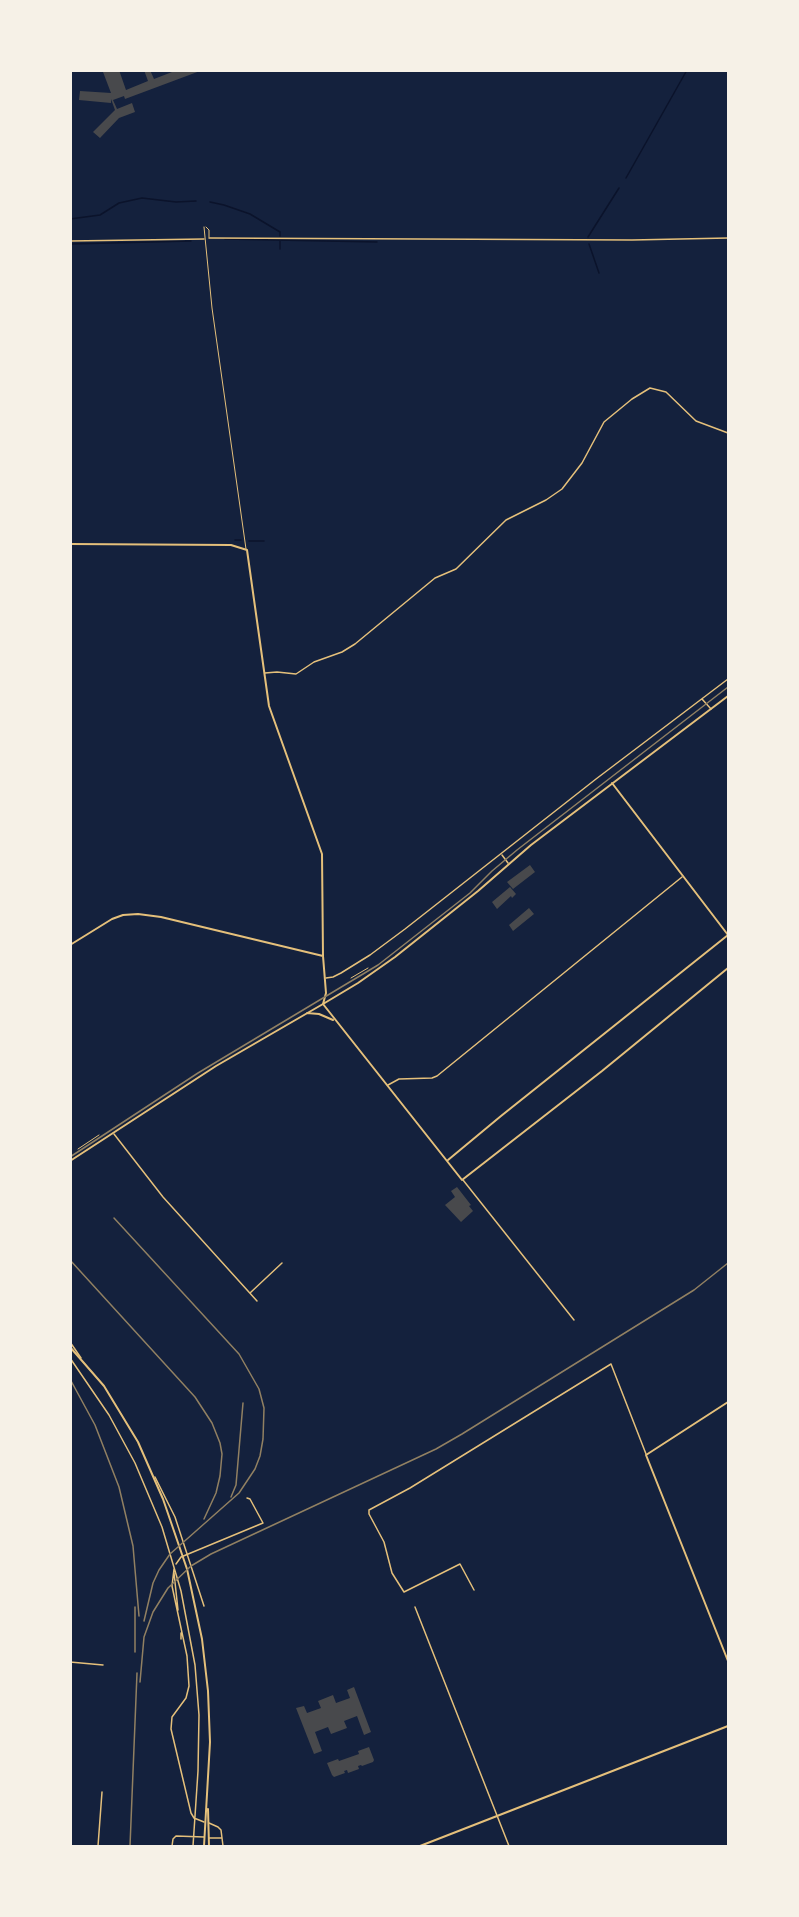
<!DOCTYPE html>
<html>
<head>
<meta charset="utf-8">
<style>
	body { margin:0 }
	#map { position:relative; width:799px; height:1917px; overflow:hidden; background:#14213d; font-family:Spectral,serif }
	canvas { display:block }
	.frame { position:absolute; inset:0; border:72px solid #f6f1e7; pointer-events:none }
</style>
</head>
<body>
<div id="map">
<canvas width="799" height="1917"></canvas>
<div class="frame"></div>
</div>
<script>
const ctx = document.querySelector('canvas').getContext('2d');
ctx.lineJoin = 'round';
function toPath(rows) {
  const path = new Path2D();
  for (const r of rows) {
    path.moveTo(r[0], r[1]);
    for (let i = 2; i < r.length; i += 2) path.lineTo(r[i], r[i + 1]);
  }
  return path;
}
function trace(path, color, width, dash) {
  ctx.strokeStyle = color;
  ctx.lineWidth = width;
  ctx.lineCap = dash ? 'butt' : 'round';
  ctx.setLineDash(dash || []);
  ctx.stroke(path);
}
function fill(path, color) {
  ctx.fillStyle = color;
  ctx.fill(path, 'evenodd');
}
trace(toPath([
	[626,178,687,70],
	[210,202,224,205,250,214,280,232,280,236],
	[70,219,100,215,119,203,142,198,176,202,196,201],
	[588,237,619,188],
	[225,239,377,242],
	[280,241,280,249],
	[70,244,191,241],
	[589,244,599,273],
	[235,540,241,540],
	[249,541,264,541]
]), '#0b132b', 1.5);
fill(toPath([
	[107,70,119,70,126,90,148,81,144,70,150,70,154,79,172,72,171,70,200,71,125,99,124,96,113,100,117,109,132,103,135,112,119,118,100,138,93,132,115,110,111,99,111,103,79,100,80,91,111,93,103,72],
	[530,865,535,872,513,889,507,882],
	[510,887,516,894,512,898,511,896,497,909,492,902],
	[529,908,534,914,513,931,509,925],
	[457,1187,471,1205,469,1206,473,1211,461,1222,445,1205,455,1197,451,1191],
	[354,1687,371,1732,364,1735,357,1716,344,1721,347,1728,331,1734,328,1727,315,1732,322,1751,314,1754,296,1708,304,1706,307,1713,321,1708,318,1701,333,1695,336,1703,350,1698,347,1690],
	[369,1747,374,1760,373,1762,362,1766,361,1765,358,1766,359,1769,348,1773,347,1770,344,1771,345,1773,334,1777,332,1775,327,1763,338,1759,339,1761,359,1754,358,1751]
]), '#48494c');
trace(toPath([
	[351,978,368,968],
	[78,1149,99,1135]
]), '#e5c07b', 1);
trace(toPath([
	[204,227,212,308,246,549],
	[206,227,209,230,209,237]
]), '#e5c07b', 1);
trace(toPath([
	[209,238,632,240,728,238],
	[70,241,204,239]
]), '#e5c07b', 1.5);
trace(toPath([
	[265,673,277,672,296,674,314,662,342,652,355,644,435,578,456,569,506,520,546,500,562,489,582,463,604,422,632,399,650,388,666,392,696,421,728,433],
	[702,699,711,709],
	[502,855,508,863],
	[326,978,333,977,341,973,370,955,405,929,596,779,728,679],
	[388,1085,399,1079,432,1078,437,1076,682,877],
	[114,1134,163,1197,257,1301],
	[463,1180,574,1320],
	[250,1293,282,1263],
	[70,1342,81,1358],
	[70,1358,109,1415,135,1463,162,1527,181,1591,195,1665,199,1715,198,1771,193,1846],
	[155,1477,175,1517,204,1606],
	[176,1564,181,1557,263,1523,250,1499,247,1498],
	[174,1569,172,1586,187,1656,189,1686,186,1698,172,1717,171,1729,191,1813,194,1818,204,1822],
	[174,1573,178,1610],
	[474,1590,460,1564,404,1592,392,1573,384,1542,369,1514,369,1510,410,1488,611,1364,646,1454],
	[415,1607,509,1846],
	[181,1633,181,1639],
	[70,1662,103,1665],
	[209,1823,218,1827,221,1830,223,1846],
	[209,1838,222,1838],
	[98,1846,102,1792],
	[172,1846,173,1839,176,1836,204,1837]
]), '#e5c07b', 1.5);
trace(toPath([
	[70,544,231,545,247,550,269,706,322,854,323,956,326,993,323,1004],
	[612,783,728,935],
	[70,945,112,919,123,915,138,914,161,917,323,956],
	[323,1004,358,983,395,957,478,891,531,845,728,696],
	[728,1402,646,1455,728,1661],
	[420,1846,728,1726]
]), '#e5c07b', 2);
trace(toPath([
	[307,1013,319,1014,333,1020],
	[448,1160,501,1116,728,935],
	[70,1161,216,1066,323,1004,462,1180,602,1071,728,968]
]), '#e5c07b', 2);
trace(toPath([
	[70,1347,104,1386,138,1442,163,1499,187,1569,202,1639,208,1691,210,1742,204,1846],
	[208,1809,209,1846]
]), '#e5c07b', 2);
trace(toPath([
	[70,1157,198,1073,378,965,470,893,492,871,517,850,728,687]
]), '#918062', 1.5);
trace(toPath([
	[114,1218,239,1354,259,1389,264,1408,263,1439,260,1456,255,1469,239,1493,170,1554,159,1570,153,1583,144,1621],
	[70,1260,195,1397,212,1423,220,1443,222,1454,220,1476,216,1493,204,1519],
	[70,1379,95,1425,119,1487,133,1546,139,1616],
	[231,1497,236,1485,243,1403],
	[135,1652,135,1607],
	[140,1682,144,1637,153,1612,168,1588,191,1566,211,1554,436,1449,462,1434,694,1290,728,1263],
	[130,1846,137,1673]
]), '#918062', 1.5);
</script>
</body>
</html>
